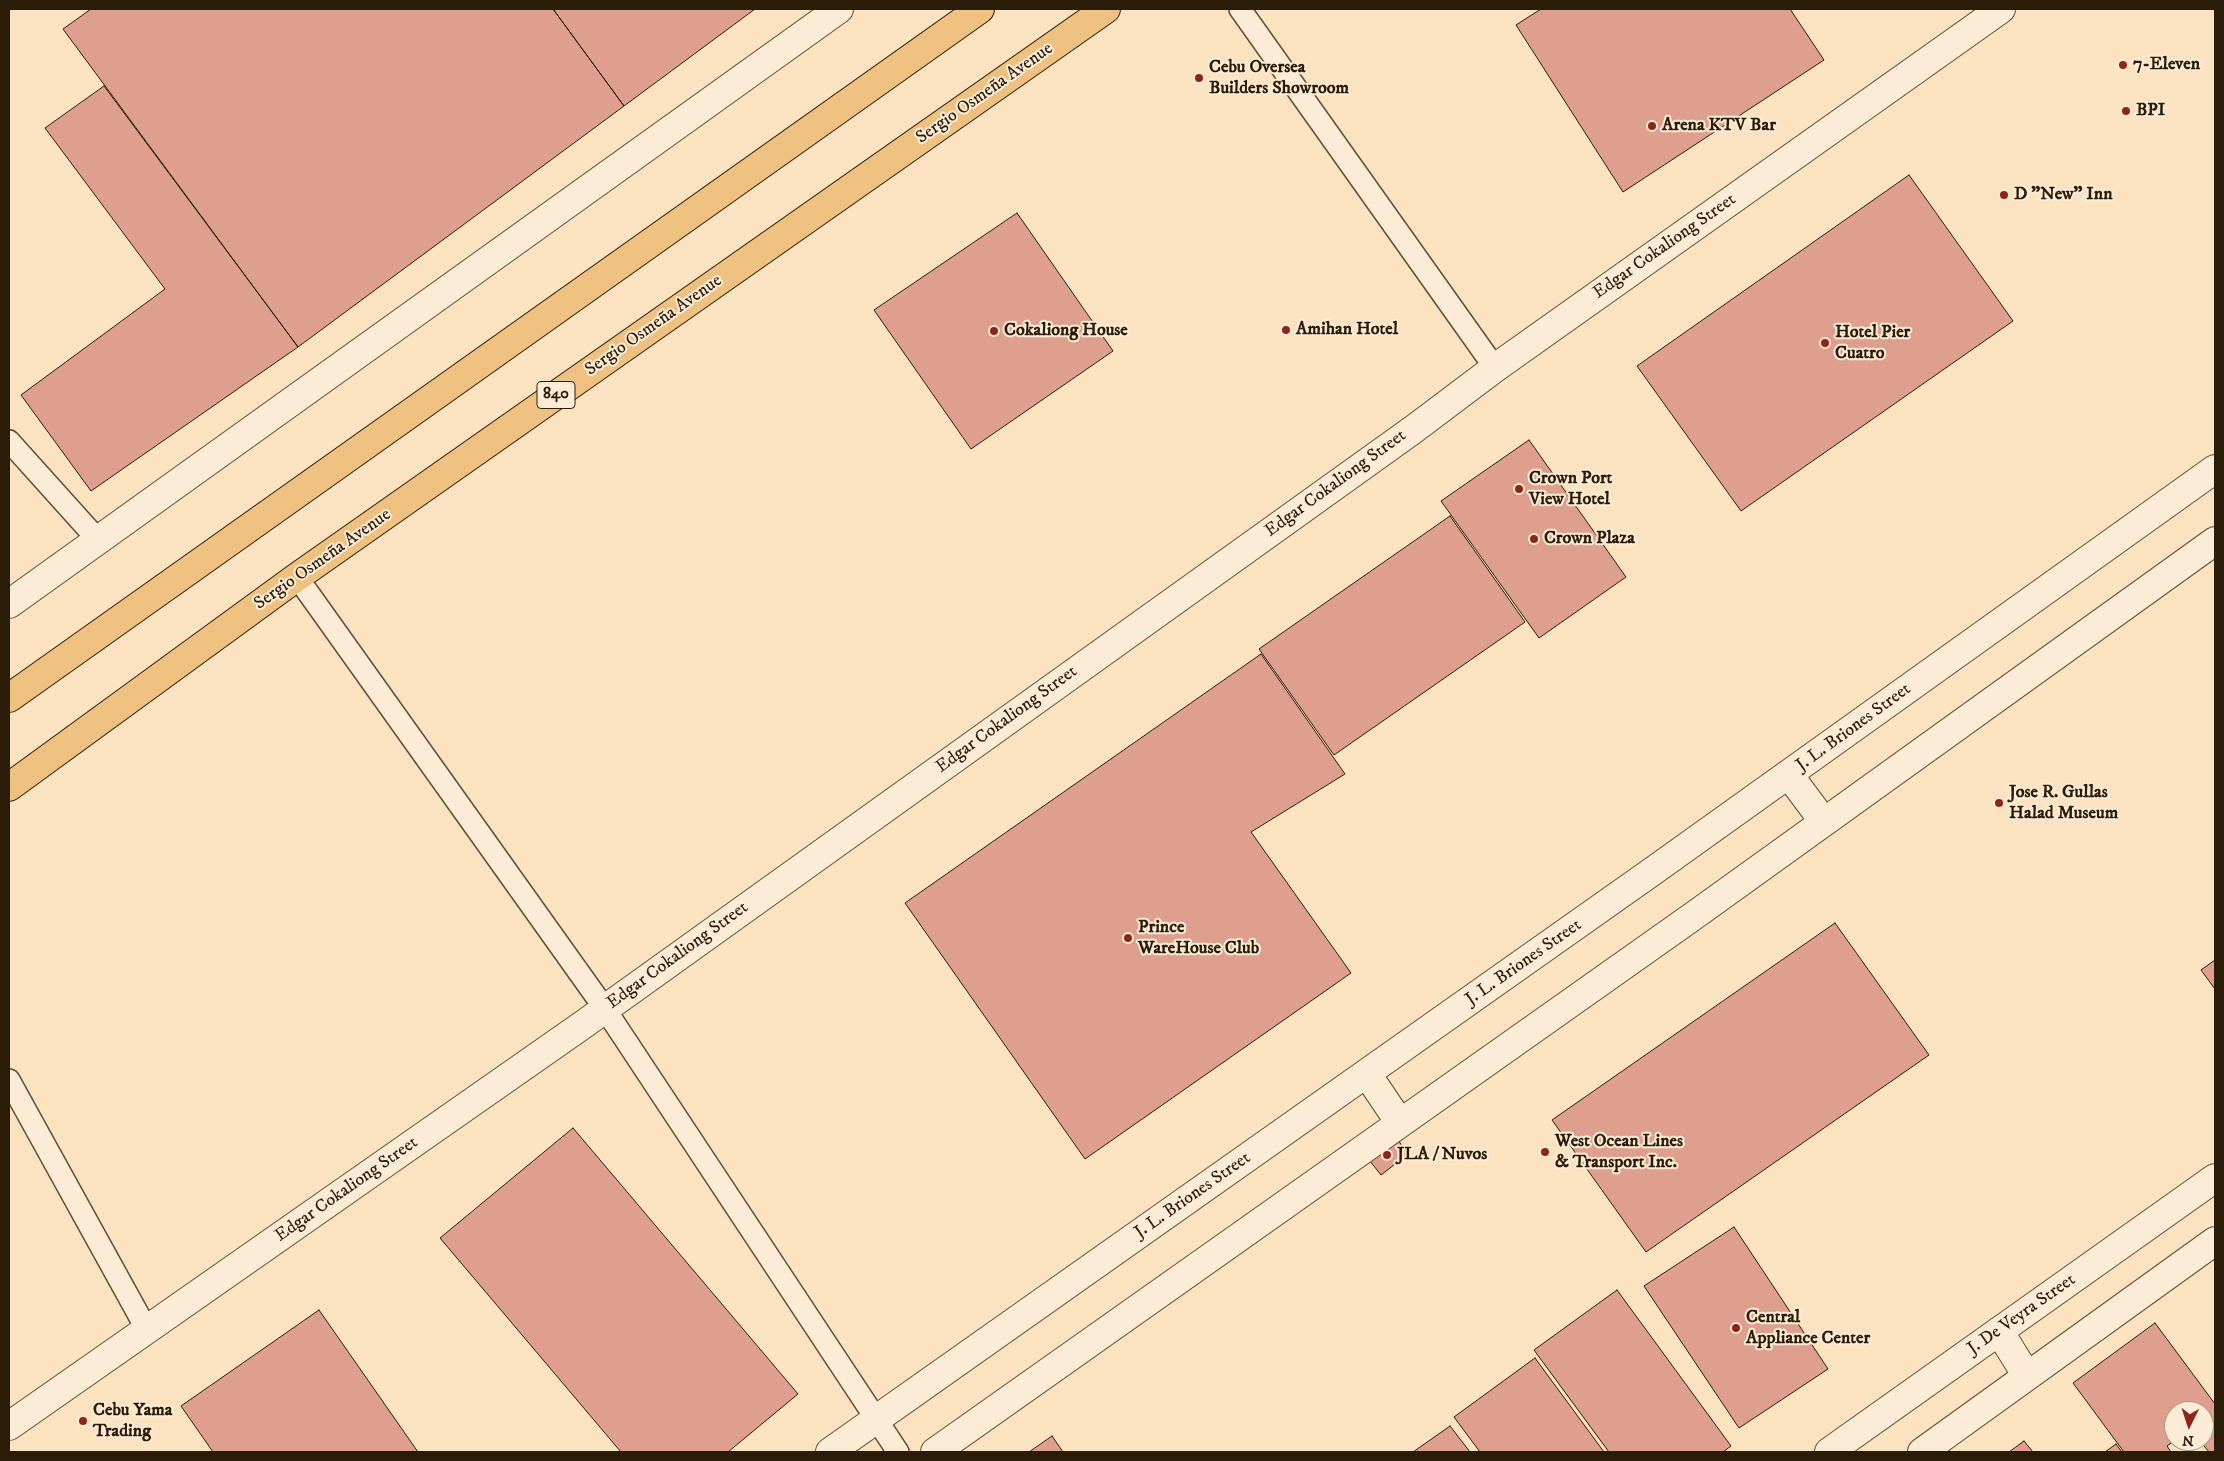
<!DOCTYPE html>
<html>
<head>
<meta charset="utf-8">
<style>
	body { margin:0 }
	#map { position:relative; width:2224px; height:1461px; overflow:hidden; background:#fbe2c0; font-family:"IM FELL DW Pica",serif }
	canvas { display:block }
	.frame { position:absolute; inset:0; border:10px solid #2b1c08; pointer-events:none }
	.north { position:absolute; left:2164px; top:1401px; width:50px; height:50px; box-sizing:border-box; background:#fcecd6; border:1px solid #a89984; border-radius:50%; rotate:184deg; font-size:14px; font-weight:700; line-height:20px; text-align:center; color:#2b1c08 }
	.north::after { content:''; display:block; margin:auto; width:18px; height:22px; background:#8f2418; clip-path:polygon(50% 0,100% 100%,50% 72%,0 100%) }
</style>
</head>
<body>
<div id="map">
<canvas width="2224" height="1461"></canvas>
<div class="frame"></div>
<div class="north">N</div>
</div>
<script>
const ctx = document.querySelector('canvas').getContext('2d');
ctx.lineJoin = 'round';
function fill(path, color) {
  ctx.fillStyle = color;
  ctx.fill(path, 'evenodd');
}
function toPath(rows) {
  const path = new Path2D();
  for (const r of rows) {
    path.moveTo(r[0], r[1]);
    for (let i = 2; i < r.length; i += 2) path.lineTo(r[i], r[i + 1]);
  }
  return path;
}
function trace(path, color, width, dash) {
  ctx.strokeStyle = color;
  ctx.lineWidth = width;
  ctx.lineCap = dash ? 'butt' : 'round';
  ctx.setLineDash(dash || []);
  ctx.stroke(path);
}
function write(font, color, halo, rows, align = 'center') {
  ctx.font = font + ' "IM FELL DW Pica",serif';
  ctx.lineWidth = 4;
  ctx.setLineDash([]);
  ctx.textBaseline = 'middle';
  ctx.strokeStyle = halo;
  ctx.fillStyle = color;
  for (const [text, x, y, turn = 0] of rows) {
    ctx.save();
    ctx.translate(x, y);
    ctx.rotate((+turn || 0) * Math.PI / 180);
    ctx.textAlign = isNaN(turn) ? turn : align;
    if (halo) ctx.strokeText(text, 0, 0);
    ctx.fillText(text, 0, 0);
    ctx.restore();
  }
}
const building = toPath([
	[91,9,553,9,624,106,298,347,63,29,91,9],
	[553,9,755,9,624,106,553,9],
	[1541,9,1790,9,1824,60,1623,192,1516,25,1541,9],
	[104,86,298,347,91,491,21,395,165,289,45,128,104,86],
	[1909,175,2013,321,1741,511,1637,366,1909,175],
	[1017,213,1113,351,971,449,874,310,1017,213],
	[1529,440,1626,577,1539,638,1441,501,1529,440],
	[1450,516,1525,622,1334,755,1259,649,1450,516],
	[1261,654,1345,774,1251,832,1351,973,1085,1159,905,903,1261,654],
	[1835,923,1929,1055,1646,1252,1552,1120,1835,923],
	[2215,960,2215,989,2201,970,2215,960],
	[573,1128,798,1394,728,1452,621,1452,440,1238,573,1128],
	[1395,1136,1408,1154,1381,1175,1366,1156,1395,1136],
	[1734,1227,1828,1369,1739,1428,1644,1286,1734,1227],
	[1617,1290,1731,1446,1723,1452,1609,1452,1534,1350,1617,1290],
	[319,1310,418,1452,213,1452,181,1406,319,1310],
	[2155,1323,2215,1404,2215,1452,2209,1452,2200,1441,2204,1441,2204,1411,2174,1411,2174,1441,2167,1446,2171,1452,2124,1452,2073,1383,2155,1323],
	[1535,1358,1604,1452,1480,1452,1454,1417,1535,1358],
	[1450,1426,1470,1452,1413,1452,1450,1426],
	[1052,1436,1063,1452,1029,1452,1052,1436],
	[2024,1441,2033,1452,2009,1452,2024,1441],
	[2116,1444,2122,1452,2105,1452,2116,1444]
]);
fill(building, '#de9f8f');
trace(building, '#2b1c08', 1);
const service = toPath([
	[1240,9,1495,368],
	[9,441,98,540],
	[297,577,605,1009,898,1452],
	[9,1080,147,1330]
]);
const minor = toPath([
	[9,604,839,9],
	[1789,775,1824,822],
	[1367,1074,1400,1123],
	[1999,1331,2027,1376],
	[9,1426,584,1024,1414,429,1495,368,2001,9],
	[830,1452,1653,871,2215,469],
	[935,1452,1692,917,2215,541],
	[1829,1452,2215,1178],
	[1922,1452,2215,1241]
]);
const trunk = toPath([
	[9,698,980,9],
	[9,787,297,577,1106,9]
]);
trace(service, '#5f4e36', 24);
trace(minor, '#5f4e36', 30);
trace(trunk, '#2b1c08', 30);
trace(service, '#fcecd6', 21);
trace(minor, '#fcecd6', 28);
trace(trunk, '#eec180', 28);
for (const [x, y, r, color] of [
	[2123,65,5,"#8f2418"],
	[1199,78,5,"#8f2418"],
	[2126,111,5,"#8f2418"],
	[1652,126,5,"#8f2418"],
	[2004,195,5,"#8f2418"],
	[1286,330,5,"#8f2418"],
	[994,331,5,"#8f2418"],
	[1825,343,5,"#8f2418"],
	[1519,489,5,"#8f2418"],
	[1534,539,5,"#8f2418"],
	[1999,803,5,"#8f2418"],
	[1128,938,5,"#8f2418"],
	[1545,1152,5,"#8f2418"],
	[1387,1155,5,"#8f2418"],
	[1736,1328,5,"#8f2418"],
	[83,1421,5,"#8f2418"]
]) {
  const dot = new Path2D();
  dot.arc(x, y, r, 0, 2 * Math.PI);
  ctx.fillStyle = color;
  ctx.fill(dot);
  trace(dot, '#fcecd6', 2);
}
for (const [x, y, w] of [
	[556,395,38]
]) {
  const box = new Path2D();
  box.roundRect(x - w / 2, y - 13.5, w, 27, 4);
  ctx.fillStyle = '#fcecd6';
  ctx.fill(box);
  trace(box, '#2b1c08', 1);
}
write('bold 16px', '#2b1c08', null, [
	["840",556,395]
]);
write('bold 18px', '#2b1c08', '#fcecd6', [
	["7-Eleven",2133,65],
	["Cebu Oversea",1209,68],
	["Builders Showroom",1209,89],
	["BPI",2136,111],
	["Arena KTV Bar",1662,126],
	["D \"New\" Inn",2014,195],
	["Amihan Hotel",1296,330],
	["Cokaliong House",1004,331],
	["Hotel Pier",1835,333],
	["Cuatro",1835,354],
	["Crown Port",1529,479],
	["View Hotel",1529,500],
	["Crown Plaza",1544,539],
	["Jose R. Gullas",2009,793],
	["Halad Museum",2009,814],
	["Prince",1138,928],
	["WareHouse Club",1138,949],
	["West Ocean Lines",1555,1142],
	["& Transport Inc.",1555,1163],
	["JLA / Nuvos",1397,1155],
	["Central",1746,1318],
	["Appliance Center",1746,1339],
	["Cebu Yama",93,1411],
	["Trading",93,1432]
], 'left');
write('18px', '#2b1c08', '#fcecd6', [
	["Sergio Osmeña Avenue",985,94,-35],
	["Edgar Cokaliong Street",1665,247,-35],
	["Sergio Osmeña Avenue",654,326,-35],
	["Edgar Cokaliong Street",1336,484,-36],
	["Sergio Osmeña Avenue",323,560,-35],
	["Edgar Cokaliong Street",1007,720,-36],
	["J. L. Briones Street",1854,728,-36],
	["Edgar Cokaliong Street",678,956,-36],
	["J. L. Briones Street",1524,963,-35],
	["Edgar Cokaliong Street",347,1190,-35],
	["J. L. Briones Street",1193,1196,-35],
	["J. De Veyra Street",2022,1315,-35]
]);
</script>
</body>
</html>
